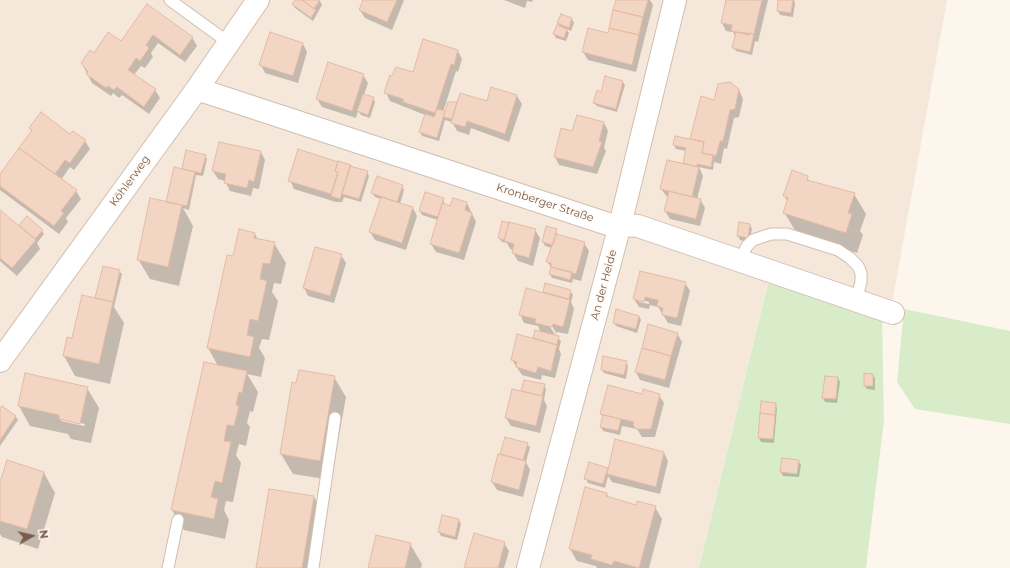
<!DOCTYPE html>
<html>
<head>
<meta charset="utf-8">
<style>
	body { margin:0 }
	#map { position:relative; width:1010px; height:568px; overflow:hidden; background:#fdf6ec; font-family:Montserrat,sans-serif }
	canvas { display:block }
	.north { position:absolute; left:12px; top:516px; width:40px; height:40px; -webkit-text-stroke:3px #fffaf3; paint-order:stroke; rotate:82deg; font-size:11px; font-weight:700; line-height:16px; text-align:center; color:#7a5c4d }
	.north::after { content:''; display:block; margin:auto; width:14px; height:18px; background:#7a5c4d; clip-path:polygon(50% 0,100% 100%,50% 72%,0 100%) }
</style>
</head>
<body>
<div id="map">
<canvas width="1010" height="568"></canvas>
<div class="north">N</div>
</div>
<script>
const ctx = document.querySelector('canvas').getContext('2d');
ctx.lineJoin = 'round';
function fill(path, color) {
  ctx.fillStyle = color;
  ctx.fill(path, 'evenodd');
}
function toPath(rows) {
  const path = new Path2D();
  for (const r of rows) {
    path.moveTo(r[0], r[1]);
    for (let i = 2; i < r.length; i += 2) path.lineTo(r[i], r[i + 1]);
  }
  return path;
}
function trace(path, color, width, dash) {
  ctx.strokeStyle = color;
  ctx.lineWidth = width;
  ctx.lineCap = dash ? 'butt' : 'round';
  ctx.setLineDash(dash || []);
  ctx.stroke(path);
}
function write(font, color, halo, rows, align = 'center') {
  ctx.font = font + ' Montserrat,sans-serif';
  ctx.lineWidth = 3;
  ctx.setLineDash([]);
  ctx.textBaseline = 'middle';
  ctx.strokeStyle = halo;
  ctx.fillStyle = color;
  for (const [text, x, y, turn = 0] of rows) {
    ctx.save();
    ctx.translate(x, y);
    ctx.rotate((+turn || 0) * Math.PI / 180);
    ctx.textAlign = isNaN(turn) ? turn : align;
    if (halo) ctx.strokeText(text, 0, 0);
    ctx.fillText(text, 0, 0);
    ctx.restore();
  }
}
fill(toPath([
	[0,0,947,0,892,303,772,263,699,568,0,568]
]), '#f5e8da');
fill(toPath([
	[769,278,882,316,884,420,866,568,699,568],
	[904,309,1010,331,1010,424,915,409,897,382]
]), '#d8ecc9');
fill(toPath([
	[296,0,320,1,322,5,313,21,295,8,293,4],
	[364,0,404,0,392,30,365,18,360,10],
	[504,0,533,0,532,2,527,1,525,8],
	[617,0,650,0,653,5,636,72,588,60,583,52,608,34],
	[727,0,768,0,758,42,755,41,752,55,736,51,733,47,736,37,733,32,726,31,722,23],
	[779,0,794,0,795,3,793,17,780,15,778,11],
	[147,5,192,37,197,46,185,62,158,43,151,53,153,57,145,68,141,66,134,75,155,90,160,98,149,114,122,95,119,98,113,93,111,96,92,83,82,64,94,54,121,42],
	[561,15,572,19,574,23,571,31,566,29,569,33,566,41,556,38,554,34,560,27,558,23],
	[424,40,458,51,462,59,458,72,456,71,443,112,446,113,449,103,487,103,492,88,517,96,522,104,509,142,471,128,469,135,457,131,452,122,445,120,439,141,422,136,420,132,425,115,390,101,386,93,413,73],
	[303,44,307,52,298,83,265,73,261,65],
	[363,75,368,83,364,95,373,98,375,102,370,118,361,115,358,111,356,118,322,107,317,99],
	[622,81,625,85,617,112,597,106,594,103],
	[739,90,743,99,739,117,734,118,727,149,724,148,721,164,714,162,713,170,699,167,703,176,697,199,700,199,705,208,700,226,670,219,665,211,668,198,661,189,684,164,687,151,676,149,674,145,691,140,701,98,715,101],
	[604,123,608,131,604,148,606,151,597,174,559,165,555,157,573,132],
	[30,128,71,136,85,141,90,149,74,170,70,167,61,180,76,191,81,199,66,218,68,222,59,234,0,190,0,175,32,132],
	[299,151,367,172,369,176,361,202,344,197,342,202,336,202,294,189,290,180],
	[261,152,265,160,259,189,253,188,251,196,230,191,225,181,218,179,213,171],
	[205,155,207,159,203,176,196,175,189,210,183,208,193,226,179,286,150,279,138,259,183,170],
	[807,177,810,182,854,194,866,214,860,231,863,235,857,253,796,232,784,212,788,202,784,196],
	[402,186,404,190,400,204,413,208,417,216,406,250,375,240,370,232,381,199,375,197,372,193],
	[443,199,445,205,451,207,467,203,476,222,464,260,436,252,431,244,438,220,422,215,420,211],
	[0,211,23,230,20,226,42,231,44,234,37,243,40,249,17,276,0,261],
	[503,223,535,230,540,238,533,266,518,261,513,253,514,250,510,249,507,243,502,242,499,238],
	[750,225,752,229,749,242,740,240,738,236],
	[556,230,558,236,584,243,589,251,581,281,573,279,572,283,552,278,550,274,552,269,547,261,552,248,545,246,543,242],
	[255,234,258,240,274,243,286,263,281,284,274,283,272,292,278,301,269,340,262,339,259,348,265,358,261,377,247,374,258,392,253,412,250,411,247,423,250,427,246,446,239,444,236,455,241,463,233,502,226,501,224,510,229,520,225,539,184,530,172,510,218,366,208,348,234,258],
	[341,255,346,263,334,303,308,296,304,288],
	[119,271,122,274,114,307,124,323,110,384,75,376,64,356,96,299],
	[685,283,690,291,681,326,668,323,658,307,650,305,649,309,639,307,634,299],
	[639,299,649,302,649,304,639,302],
	[570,291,573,295,571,302,574,309,568,334,557,332,557,334,550,323,548,324,556,336,561,341,559,349,561,354,555,378,542,375,541,380,522,375,512,360,541,333,538,326,524,323,520,314,545,294,544,292],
	[639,316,641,320,637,333,616,326,614,323],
	[677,333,682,342,669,388,640,380,636,372],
	[626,362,628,366,626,379,604,373,602,370],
	[873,375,875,378,875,390,867,389,865,386],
	[334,377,346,397,331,480,293,474,281,454],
	[838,378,840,382,837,403,825,402,823,398],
	[525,381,544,385,546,389,544,400,547,406,540,433,511,426,506,418,522,391],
	[87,388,99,408,91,443,71,439,68,434,30,426,19,406],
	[61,419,85,424,84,426,61,421],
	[643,395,659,395,664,403,655,437,642,437,637,429,622,426,620,435,603,431,601,427,603,417,601,414],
	[775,404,777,408,774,443,761,442,759,438],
	[2,407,16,417,18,420,0,446,0,410],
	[506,438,527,444,530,447,526,462,530,470,523,497,497,490,492,482],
	[664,453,668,461,660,494,612,482,608,476,605,488,588,483,586,479,607,469,608,471],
	[798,461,801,465,799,477,783,476,781,472],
	[7,462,44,473,55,493,38,549,2,537,0,534,0,485],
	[607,494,609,498,637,506,655,507,662,519,649,568,597,568,596,566,577,561,570,549],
	[314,497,325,517,317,568,257,568],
	[459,520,461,524,457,540,441,536,439,532],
	[504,543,509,551,504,568,465,568],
	[410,544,422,564,421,568,369,568]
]), '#0003');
const building = toPath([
	[295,0,302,0,316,10,311,18,292,4,295,0],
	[302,0,320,0,314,9,302,0],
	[363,0,397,0,387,22,359,10,363,0],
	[616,0,648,0,643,17,613,10,616,0],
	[726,0,762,0,754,34,749,33,749,35,731,31,732,25,721,23,726,0],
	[778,0,793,0,791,13,777,11,778,0],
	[147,4,193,37,180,55,153,35,146,45,149,48,140,61,136,58,128,70,156,89,144,107,117,87,114,90,108,86,106,88,86,74,88,72,81,63,90,50,94,53,108,32,121,41,147,4],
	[613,10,643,17,639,35,609,28,613,10],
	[561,14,572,18,569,28,557,23,561,14],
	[557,25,567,29,564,38,553,34,557,25],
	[588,28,608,33,609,28,639,35,632,65,582,52,588,28],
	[270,32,303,43,293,76,259,65,270,32],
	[736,32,754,34,750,52,732,48,736,32],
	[423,39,458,50,454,65,451,64,435,113,403,102,403,99,384,93,390,75,392,76,396,67,413,72,423,39],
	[328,62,364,74,352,111,316,99,328,62],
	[605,76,623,81,616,109,593,103,597,90,601,92,605,76],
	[730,82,739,89,735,109,730,110,723,141,720,141,716,156,702,153,704,142,690,139,701,96,714,100,718,84,730,82],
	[491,87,517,95,505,134,467,121,465,127,451,123,460,93,487,101,491,87],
	[363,94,374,97,368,115,357,111,363,94],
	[448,102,457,102,452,119,443,117,448,102],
	[437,109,445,111,437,138,419,132,425,114,434,117,437,109],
	[41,112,70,134,73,131,86,140,70,163,65,160,55,174,19,148,32,130,29,128,41,112],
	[577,115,604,122,599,141,602,142,593,167,554,157,561,128,572,131,577,115],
	[675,136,704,142,702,153,713,155,711,167,697,164,697,167,683,163,686,148,673,145,675,136],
	[219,142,261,151,254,182,249,180,247,188,224,183,226,174,212,171,219,142],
	[19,148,77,190,61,211,64,213,54,226,0,186,0,174,19,148],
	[298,149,338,162,335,171,338,172,331,194,288,181,298,149],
	[186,150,206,155,201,173,182,169,186,150],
	[667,160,699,167,692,197,660,189,667,160],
	[338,161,351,165,340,199,331,196,338,172,335,171,338,161],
	[350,166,368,171,359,199,342,194,350,166],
	[174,167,195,172,187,206,166,202,174,167],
	[792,170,808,176,807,180,855,193,848,213,852,214,846,233,783,213,788,198,783,196,792,170],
	[377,176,403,185,397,202,371,193,377,176],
	[669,191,701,199,696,219,664,211,669,191],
	[425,192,444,198,438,217,419,211,425,192],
	[381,197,413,207,402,243,369,232,381,197],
	[150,198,182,205,168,267,137,260,150,198],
	[453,198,467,202,465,210,472,213,459,253,430,244,442,203,450,206,453,198],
	[0,210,36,240,12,268,0,258,0,210],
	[27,216,43,230,35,239,19,225,27,216],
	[502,221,509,223,504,240,498,238,502,221],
	[509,222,536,229,529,258,512,253,514,244,504,241,509,222],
	[739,222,750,224,748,238,737,236,739,222],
	[546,226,557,229,553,245,542,242,546,226],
	[239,229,255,233,254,238,275,242,270,264,263,263,260,279,267,281,258,321,250,319,247,335,254,337,250,357,207,348,227,255,233,256,239,229],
	[556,234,585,242,576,274,551,267,551,263,546,262,556,234],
	[315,247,342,254,330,296,303,288,315,247],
	[103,266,120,270,113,302,95,298,103,266],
	[551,267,572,272,570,280,549,274,551,267],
	[640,271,686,282,677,318,662,315,663,308,657,306,658,300,645,297,644,302,633,299,640,271],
	[545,283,571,290,569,299,543,292,545,283],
	[526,288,570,300,563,327,553,324,552,327,535,323,536,319,519,315,526,288],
	[82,295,113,302,99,364,63,356,67,337,72,338,82,295],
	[616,309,639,316,636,329,613,323,616,309],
	[648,324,678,333,671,356,642,348,648,324],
	[535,330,559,336,557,345,533,338,535,330],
	[517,334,557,345,551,371,538,367,536,373,516,367,517,362,511,360,517,334],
	[642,348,671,356,665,380,635,372,642,348],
	[603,356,627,361,624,375,601,370,603,356],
	[204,362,247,371,242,393,239,392,236,405,239,406,234,426,227,425,224,441,231,442,222,483,215,481,211,497,218,499,214,519,171,510,204,362],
	[299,370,335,376,320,461,280,454,292,382,296,383,299,370],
	[25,373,88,387,80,424,59,419,59,415,18,406,25,373],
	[864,373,873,374,873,386,864,386,864,373],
	[825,376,838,377,836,399,822,398,825,376],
	[524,380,545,384,542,396,521,391,524,380],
	[608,385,642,394,643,389,660,394,651,429,636,429,633,425,634,422,600,414,608,385],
	[512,389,543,396,536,426,505,418,512,389],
	[761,401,776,403,775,415,760,413,761,401],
	[2,406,16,416,0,440,0,408,2,406],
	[760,413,775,415,773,439,758,438,760,413],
	[603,415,621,419,618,431,600,427,603,415],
	[505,437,528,443,523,460,500,454,505,437],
	[615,439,664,452,656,487,607,474,615,439],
	[498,454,526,461,519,490,491,482,498,454],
	[782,458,799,460,797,474,780,472,782,458],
	[7,460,44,472,27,529,0,521,0,482,7,460],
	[589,462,608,468,603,484,584,479,589,462],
	[585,487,607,493,606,496,636,505,637,501,656,506,639,568,614,561,612,565,591,559,592,555,569,549,585,487],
	[269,489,314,496,302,568,256,568,269,489],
	[442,515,459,519,455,537,438,532,442,515],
	[474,533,505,542,498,568,464,568,474,533],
	[376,535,411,543,405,568,368,568,376,535]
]);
fill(building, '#f3d5c3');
trace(building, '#e6bba3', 1);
const service = toPath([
	[170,0,229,43],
	[740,260,747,246,753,240,771,234,787,234,838,250,850,258,858,266,861,273,861,282,856,300],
	[168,568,178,520],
	[313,568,335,418]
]);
const minor = toPath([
	[197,89,608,224,638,226,893,313],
	[0,361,197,89,258,0],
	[528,568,620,225,675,0]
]);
trace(service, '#d1beb0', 13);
trace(minor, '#d1beb0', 24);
trace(service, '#fff', 11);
trace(minor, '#fff', 22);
write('11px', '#7a5c4d', '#fffaf3', [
	["Köhlerweg",130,181,-54],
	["Kronberger Straße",545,203,18],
	["An der Heide",604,285,-75]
]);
</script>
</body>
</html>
